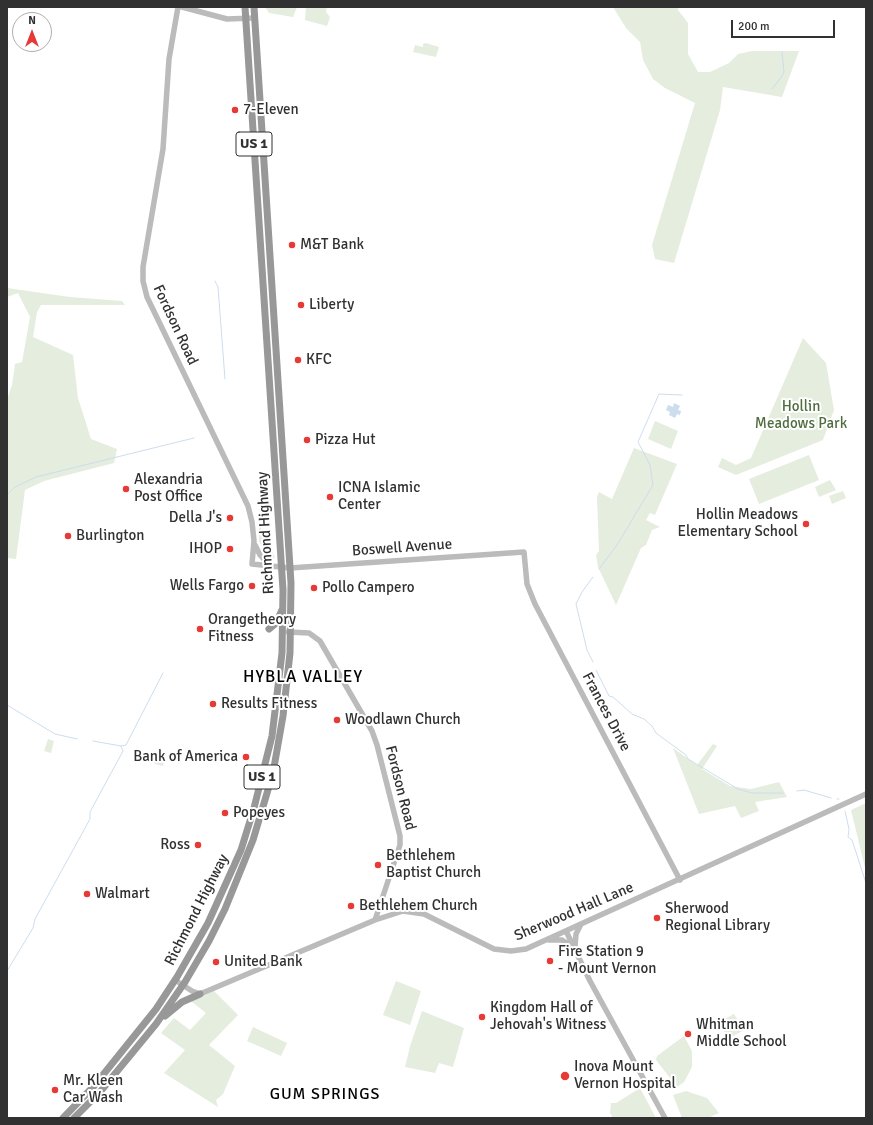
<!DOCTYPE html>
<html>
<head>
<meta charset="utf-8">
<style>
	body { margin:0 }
	#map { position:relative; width:873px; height:1125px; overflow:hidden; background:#fff; font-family:Signika,sans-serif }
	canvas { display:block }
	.frame { position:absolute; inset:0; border:8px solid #313131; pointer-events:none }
	.north { position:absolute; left:12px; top:12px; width:40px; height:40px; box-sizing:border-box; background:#fff; border:1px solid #adadad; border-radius:50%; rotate:0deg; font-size:11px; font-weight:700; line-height:16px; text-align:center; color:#313131 }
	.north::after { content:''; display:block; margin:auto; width:14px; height:18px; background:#e53a36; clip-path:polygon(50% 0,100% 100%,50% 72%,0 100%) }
	.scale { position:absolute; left:731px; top:20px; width:104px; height:18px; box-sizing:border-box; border:2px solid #313131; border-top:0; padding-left:5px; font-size:12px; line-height:14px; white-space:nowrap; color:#313131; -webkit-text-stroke:3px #fff; paint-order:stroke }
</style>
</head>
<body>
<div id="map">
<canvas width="873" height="1125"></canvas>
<div class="frame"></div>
<div class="north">N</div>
<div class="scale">200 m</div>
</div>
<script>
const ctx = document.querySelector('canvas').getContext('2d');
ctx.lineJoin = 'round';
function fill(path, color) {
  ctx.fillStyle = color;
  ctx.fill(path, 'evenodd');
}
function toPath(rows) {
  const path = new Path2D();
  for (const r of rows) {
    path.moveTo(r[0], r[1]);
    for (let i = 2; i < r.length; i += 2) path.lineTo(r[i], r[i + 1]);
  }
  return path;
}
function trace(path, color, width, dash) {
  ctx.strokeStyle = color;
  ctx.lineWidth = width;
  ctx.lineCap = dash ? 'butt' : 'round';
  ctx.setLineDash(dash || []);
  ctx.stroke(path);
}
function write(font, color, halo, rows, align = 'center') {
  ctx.font = font + ' Signika,sans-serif';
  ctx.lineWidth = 4;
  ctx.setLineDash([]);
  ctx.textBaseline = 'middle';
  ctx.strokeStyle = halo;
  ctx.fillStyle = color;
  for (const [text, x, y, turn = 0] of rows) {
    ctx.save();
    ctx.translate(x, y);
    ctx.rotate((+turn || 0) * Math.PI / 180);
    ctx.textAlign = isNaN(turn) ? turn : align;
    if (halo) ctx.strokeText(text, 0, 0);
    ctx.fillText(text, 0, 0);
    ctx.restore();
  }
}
fill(toPath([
	[265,7,297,7,293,17,269,13],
	[306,7,327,7,326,12,330,17,327,26,305,20],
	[613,7,678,7,678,10,688,23,688,54,698,72,710,72,729,63,738,54,752,51,799,51,782,97,723,87,720,110,674,263,655,259,652,245,695,103,665,88,653,79,643,60,640,42,626,28],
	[426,43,439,47,436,57,413,52,415,45,423,47,423,44],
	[7,288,70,297,122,301,125,305,41,305,37,312,33,337,73,355,78,398,91,439,117,449,114,463,44,481,25,490,16,559,7,558,7,400,12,385,15,364,22,362,30,317,18,293,7,297],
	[803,338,826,363,834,410,823,440,736,475,718,467,722,458,736,465,751,458],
	[655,421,678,431,671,449,648,439],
	[634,448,677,464,655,515,650,513,646,520,660,527,652,530,646,545,641,548,616,605,598,567,596,555,599,551,597,497,599,492,612,499],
	[809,455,819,480,759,504,749,479],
	[830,480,836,490,819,497,815,487],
	[843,491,846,498,832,504,829,496],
	[259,524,275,557,269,561,259,541],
	[48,739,54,741,51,753,44,751],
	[713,744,717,746,702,769,730,786,751,789,779,782,787,797,755,802,759,811,741,818,735,806,699,814,673,748,697,765],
	[161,752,166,754,163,766,155,764,152,761,155,756],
	[866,803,866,872,851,810],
	[396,981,421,991,410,1025,383,1015],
	[214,991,238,1015,209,1045,235,1066,223,1094,216,1100,218,1107,164,1073,185,1050,161,1033,174,1018,190,1030,206,1013,191,1001],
	[422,1011,464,1028,453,1067,439,1063,435,1073,405,1067,411,1043],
	[734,1014,744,1030,728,1039,719,1022],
	[253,1027,287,1043,281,1056,247,1041],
	[684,1036,692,1051,692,1067,684,1082,677,1087,656,1060,657,1056],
	[640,1088,656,1118,613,1118,610,1113,611,1103,616,1103],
	[686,1091,707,1098,719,1113,708,1118,682,1118,673,1095]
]), '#e5eddf');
fill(toPath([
	[674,403,680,406,678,410,681,411,680,415,677,414,675,418,669,415,670,412,666,410,668,405,673,407]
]), '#ccdded');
trace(toPath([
	[772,89,782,76,784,72,782,52],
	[215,281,218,287,225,379],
	[7,495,15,487,36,477,194,438],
	[599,569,617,545,653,485,650,465,638,442,659,394,682,395],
	[7,648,8,648],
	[593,662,587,650,576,604,582,592,593,577],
	[596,670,609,696,613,697,632,714,644,719,652,726,656,733,686,755,688,759,738,789,752,793,783,793],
	[7,705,55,734,77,739],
	[93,741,121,746,126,745,163,673],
	[797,791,804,790,831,798],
	[837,799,839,799],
	[845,811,849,829,848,837,852,840,866,883],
	[7,971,33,928,35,919,90,819,90,812,123,751,121,746]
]), '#ccdded', 1);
trace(toPath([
	[178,7,169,59,163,149,143,267,143,281,147,297,248,506,252,522,254,541,252,564,290,568,524,552,527,584,535,604,680,880],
	[182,7,227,19,254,18],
	[255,545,260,555,270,566],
	[288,632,309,633,320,641,372,731,377,745,400,836,400,845,375,920],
	[566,931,590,981,665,1118],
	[549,940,562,940,574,948],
	[575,947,576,934,581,924],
	[175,980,192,991,200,994,375,920,403,911,424,914,494,949,511,951,526,949,866,794]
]), '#bbb', 5.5);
trace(toPath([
	[269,629,276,623,282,610],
	[165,1016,182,1002,200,994],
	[63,1118,94,1086,156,1009,177,977,208,923,241,850,254,808,272,736,282,653,283,590,245,7],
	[74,1118,100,1092,156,1024,185,982,209,941,225,909,253,840,273,773,283,716,290,653,291,583,254,7]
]), '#989898', 7);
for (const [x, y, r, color] of [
	[235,110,4,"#e53a36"],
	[292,245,4,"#e53a36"],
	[301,305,4,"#e53a36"],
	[298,360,4,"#e53a36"],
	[307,440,4,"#e53a36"],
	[126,489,4,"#e53a36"],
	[330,497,4,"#e53a36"],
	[230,518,4,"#e53a36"],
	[806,524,4,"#e53a36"],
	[68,536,4,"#e53a36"],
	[230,549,4,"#e53a36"],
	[252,586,4,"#e53a36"],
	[314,588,4,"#e53a36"],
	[200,629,4,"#e53a36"],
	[213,704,4,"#e53a36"],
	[337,720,4,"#e53a36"],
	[246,757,4,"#e53a36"],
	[225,813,4,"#e53a36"],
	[198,845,4,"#e53a36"],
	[378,865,4,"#e53a36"],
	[87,894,4,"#e53a36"],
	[351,906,4,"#e53a36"],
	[657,918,4,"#e53a36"],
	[550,961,4,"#e53a36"],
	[216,962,4,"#e53a36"],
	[482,1017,4,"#e53a36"],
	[688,1034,4,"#e53a36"],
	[565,1076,5,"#e53a36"],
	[55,1090,4,"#e53a36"]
]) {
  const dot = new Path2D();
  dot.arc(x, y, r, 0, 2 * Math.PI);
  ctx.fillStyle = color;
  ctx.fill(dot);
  trace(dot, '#fff', 1.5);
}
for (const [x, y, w] of [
	[254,144,36],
	[262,777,36]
]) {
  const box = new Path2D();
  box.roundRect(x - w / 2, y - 12, w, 24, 3);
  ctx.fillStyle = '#fff';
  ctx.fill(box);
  trace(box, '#313131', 1);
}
write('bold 14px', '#313131', null, [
	["US 1",254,144],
	["US 1",262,777]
]);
write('15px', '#313131', '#fff', [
	["7-Eleven",243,110],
	["M&T Bank",300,245],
	["Liberty",309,305],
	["KFC",306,360],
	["Pizza Hut",315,440],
	["Alexandria",134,480],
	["Post Office",134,497],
	["ICNA Islamic",338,488],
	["Center",338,505],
	["Hollin Meadows",798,515,"right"],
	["Elementary School",798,532,"right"],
	["Della J's",222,518,"right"],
	["Burlington",76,536],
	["IHOP",222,549,"right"],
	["Wells Fargo",244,586,"right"],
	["Pollo Campero",322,588],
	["Orangetheory",208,620],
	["Fitness",208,637],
	["Results Fitness",221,704],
	["Woodlawn Church",345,720],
	["Bank of America",238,757,"right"],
	["Popeyes",233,813],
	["Ross",190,845,"right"],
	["Bethlehem",386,856],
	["Baptist Church",386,873],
	["Walmart",95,894],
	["Bethlehem Church",359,906],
	["Sherwood",665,909],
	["Regional Library",665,926],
	["Fire Station 9",558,952],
	["- Mount Vernon",558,969],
	["United Bank",224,962],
	["Kingdom Hall of",490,1008],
	["Jehovah's Witness",490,1025],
	["Whitman",696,1025],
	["Middle School",696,1042],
	["Inova Mount",574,1067],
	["Vernon Hospital",574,1084],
	["Mr. Kleen",63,1081],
	["Car Wash",63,1098]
], 'left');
write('15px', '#313131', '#fff', [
	["Fordson Road",175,325,65],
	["Richmond Highway",266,533,-93],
	["Boswell Avenue",402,548,-4],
	["Frances Drive",606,712,62],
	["Fordson Road",400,788,76],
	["Richmond Highway",197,910,-63],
	["Sherwood Hall Lane",574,912,-23]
]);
write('15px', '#4f6d3e', '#fff', [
	["Hollin",801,407],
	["Meadows Park",801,424]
]);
ctx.letterSpacing = '1px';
write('16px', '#000', '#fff', [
	["GUM SPRINGS",325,1095]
]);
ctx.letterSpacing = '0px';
ctx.letterSpacing = '1px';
write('17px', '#000', '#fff', [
	["HYBLA VALLEY",303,678]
]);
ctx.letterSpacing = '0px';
</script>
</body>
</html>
